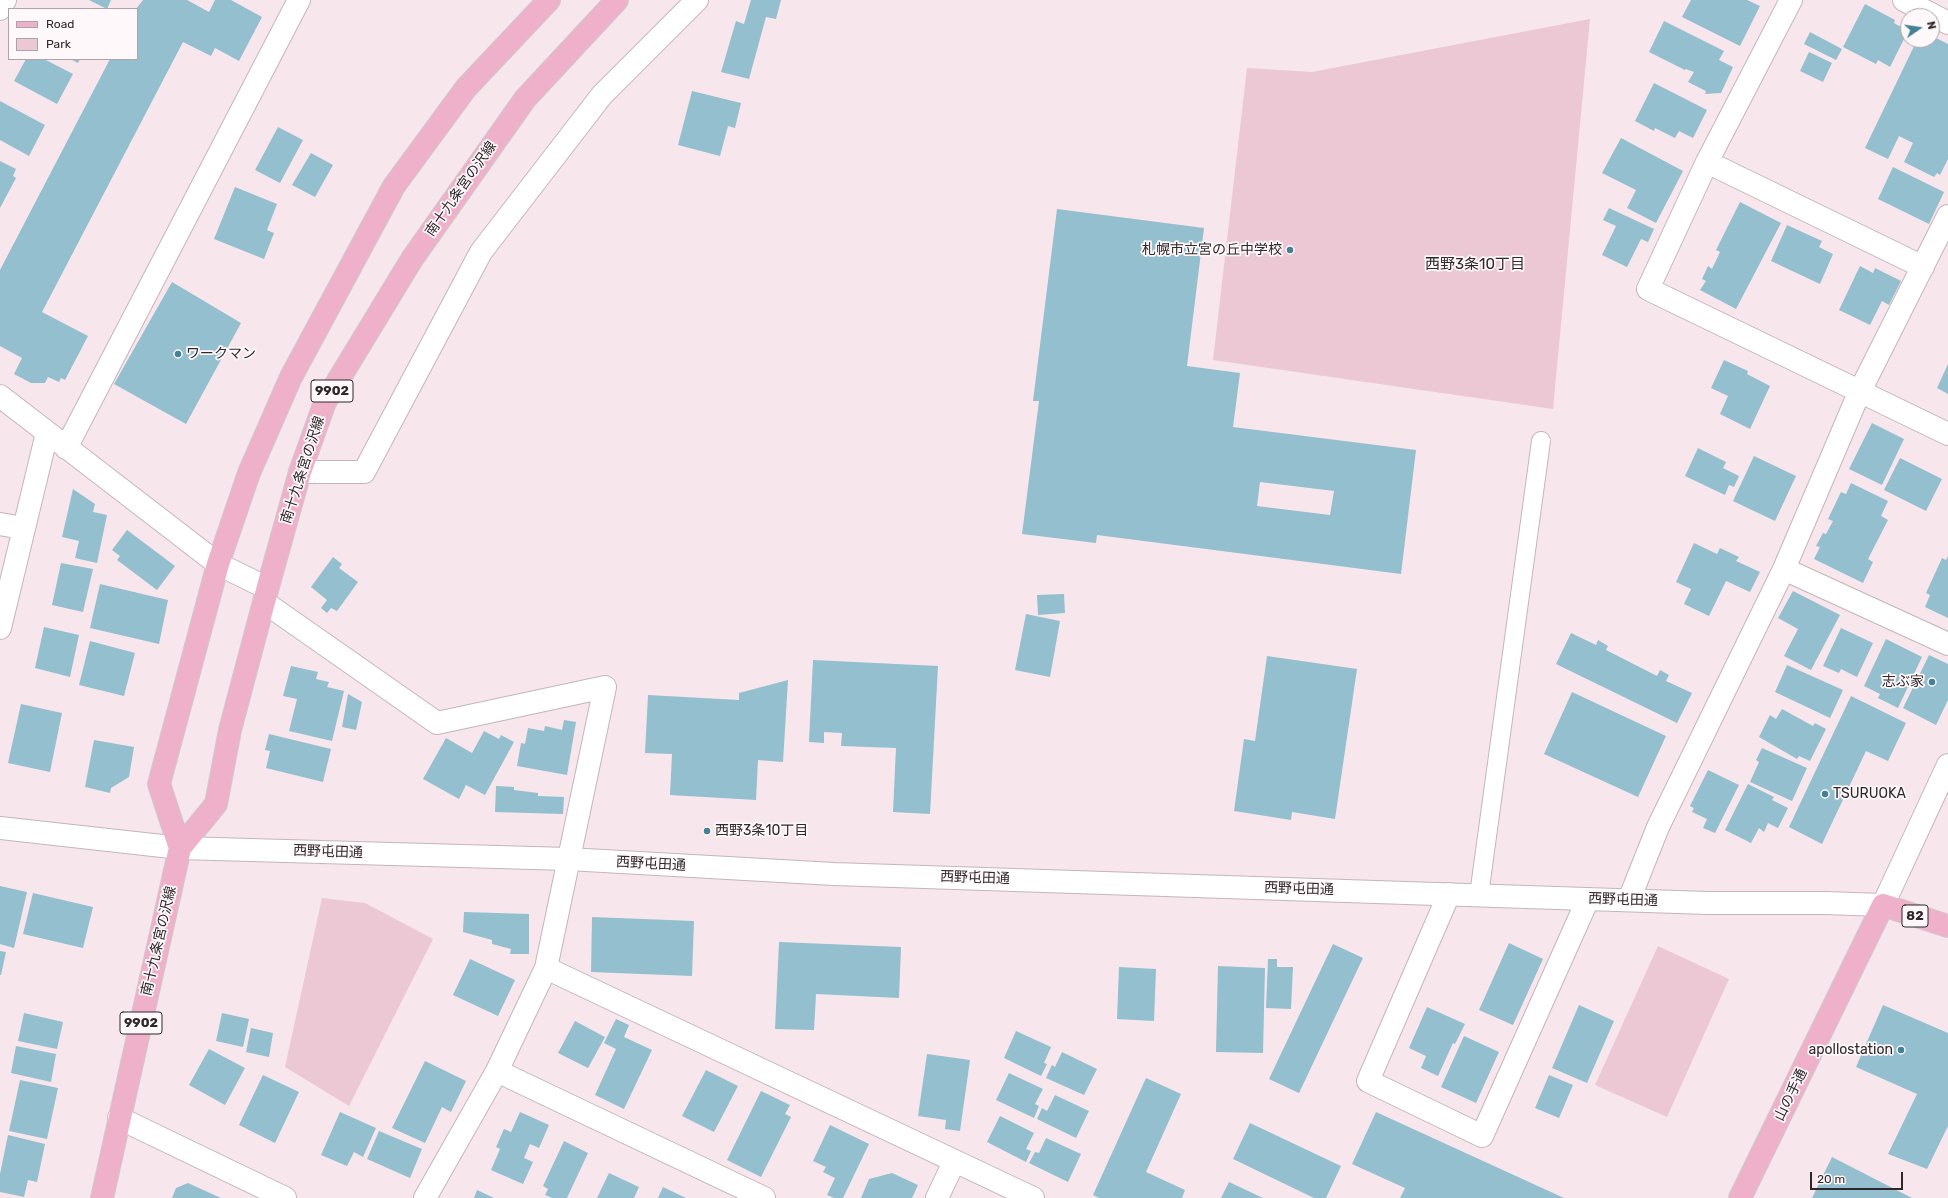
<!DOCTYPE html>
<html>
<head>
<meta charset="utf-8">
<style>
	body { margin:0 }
	#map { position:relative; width:1948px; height:1198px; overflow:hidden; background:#f7e7ec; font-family:Rubik,sans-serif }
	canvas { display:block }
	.legend { position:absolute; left:8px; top:8px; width:130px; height:52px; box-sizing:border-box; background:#fef8fa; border:1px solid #aba5a7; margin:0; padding:5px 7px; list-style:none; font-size:12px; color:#2e282a }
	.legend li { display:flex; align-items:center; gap:8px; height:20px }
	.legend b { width:20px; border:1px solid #aba5a7 }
	.north { position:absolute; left:1900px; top:8px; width:40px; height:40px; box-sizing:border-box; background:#fef8fa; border:1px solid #aba5a7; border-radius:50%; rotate:77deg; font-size:11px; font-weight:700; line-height:16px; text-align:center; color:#2e282a }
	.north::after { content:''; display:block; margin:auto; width:14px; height:18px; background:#438196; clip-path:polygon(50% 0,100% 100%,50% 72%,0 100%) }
	.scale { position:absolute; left:1810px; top:1172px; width:93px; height:18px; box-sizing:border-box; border:2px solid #2e282a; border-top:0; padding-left:5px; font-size:12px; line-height:14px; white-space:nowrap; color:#2e282a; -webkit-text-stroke:3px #fef8fa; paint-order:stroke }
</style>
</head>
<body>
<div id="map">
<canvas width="1948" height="1198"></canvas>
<ul class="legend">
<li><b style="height:5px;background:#efb0c9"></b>Road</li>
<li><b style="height:11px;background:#ebc8d4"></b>Park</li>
</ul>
<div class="north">N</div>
<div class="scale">20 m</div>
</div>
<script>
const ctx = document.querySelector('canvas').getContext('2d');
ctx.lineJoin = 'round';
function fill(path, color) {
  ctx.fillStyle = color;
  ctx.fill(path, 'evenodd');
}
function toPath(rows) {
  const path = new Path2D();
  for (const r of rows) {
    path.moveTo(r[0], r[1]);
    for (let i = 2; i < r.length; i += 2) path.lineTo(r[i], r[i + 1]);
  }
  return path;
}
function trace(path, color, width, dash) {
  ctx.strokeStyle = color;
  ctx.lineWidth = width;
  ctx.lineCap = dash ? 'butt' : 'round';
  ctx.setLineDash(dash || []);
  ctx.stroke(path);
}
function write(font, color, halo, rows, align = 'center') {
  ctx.font = font + ' Rubik,"Noto Sans JP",sans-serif';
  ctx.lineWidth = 3.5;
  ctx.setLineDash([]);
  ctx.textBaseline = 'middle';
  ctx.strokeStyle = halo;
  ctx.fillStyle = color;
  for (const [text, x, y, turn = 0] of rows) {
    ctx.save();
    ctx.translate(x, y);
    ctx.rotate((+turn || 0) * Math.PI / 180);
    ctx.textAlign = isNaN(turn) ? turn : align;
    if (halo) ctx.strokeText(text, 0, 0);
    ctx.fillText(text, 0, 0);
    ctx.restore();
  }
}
fill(toPath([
	[1590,19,1553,409,1213,360,1247,68,1312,72],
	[322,898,365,903,433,939,349,1106,285,1067],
	[1658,946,1729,979,1667,1117,1595,1085]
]), '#ebc8d4');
fill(toPath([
	[89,0,111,0,107,9],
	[143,0,187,0,209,12,215,0,231,0,262,17,239,61,215,48,211,56,183,42,42,312,88,336,65,380,61,378,59,382,48,377,45,383,31,383,14,374,22,358,0,346,0,270,110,59,137,59,136,9],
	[751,0,781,0,776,19,766,17,749,79,721,72,736,21,744,24],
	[1691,0,1747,0,1760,6,1740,46,1682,17],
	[1865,4,1895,20,1894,23,1908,31,1890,67,1878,60,1876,64,1843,47],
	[1664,21,1724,51,1719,60,1733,67,1721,93,1705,94,1706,91,1688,82,1694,72,1686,69,1685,70,1649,52],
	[1810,32,1842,49,1836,60,1804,44],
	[1932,36,1948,44,1948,159,1940,175,1937,173,1934,177,1904,162,1913,143,1899,136,1888,159,1865,148,1917,40,1932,40],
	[1809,52,1832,63,1823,82,1800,71],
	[26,59,44,59,73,74,57,104,14,81],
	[70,59,80,59,78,63],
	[1654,83,1707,110,1693,138,1679,131,1675,138,1655,128,1654,131,1635,121],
	[692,91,741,103,735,128,728,126,720,156,678,145],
	[0,101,45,125,29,156,0,140],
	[278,127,303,140,280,183,255,170],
	[1621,138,1683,171,1656,223,1627,208,1636,190,1602,173],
	[311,153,333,165,315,197,292,185],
	[0,161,16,169,13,176,16,178,0,208],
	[1893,167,1944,192,1929,224,1878,199],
	[235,187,277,204,267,230,274,233,264,259,214,239],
	[1740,202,1781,223,1736,309,1700,290,1706,281,1702,279,1708,266,1712,269,1720,252,1716,250],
	[1609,208,1654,229,1648,242,1641,239,1627,267,1602,255,1616,226,1603,220],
	[1057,209,1204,228,1187,366,1240,373,1233,427,1416,450,1401,574,1097,535,1096,543,1022,534,1039,401,1033,401],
	[1260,482,1334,491,1330,515,1257,506],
	[1787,225,1822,241,1819,247,1833,254,1820,284,1771,261],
	[1860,266,1873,273,1875,268,1901,281,1889,305,1882,301,1870,325,1839,310],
	[172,282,241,323,186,424,114,384],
	[1724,360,1748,371,1747,374,1770,386,1750,429,1720,414,1728,396,1711,388],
	[1948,364,1948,394,1937,388],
	[1872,423,1904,439,1882,485,1849,469],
	[1698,448,1726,462,1723,468,1739,476,1734,487,1729,485,1725,495,1685,476],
	[1754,456,1796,476,1775,521,1733,501],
	[1900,458,1942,479,1926,511,1884,490],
	[1851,483,1888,501,1881,516,1888,520,1868,559,1873,562,1863,583,1814,559,1820,547,1816,546,1823,533,1826,534,1833,521,1828,519,1841,492,1846,494],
	[73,489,95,504,93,512,107,515,97,563,75,558,79,541,62,537],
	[127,530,175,566,157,590,117,560,120,556,112,550],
	[1694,543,1717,554,1720,548,1739,557,1736,561,1760,572,1750,592,1726,581,1709,616,1684,604,1691,589,1676,582],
	[1948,556,1948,618,1925,607,1930,595,1926,593,1942,558,1946,560],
	[333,557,342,564,339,568,358,582,337,611,331,608,327,613,321,608,327,600,311,587],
	[61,563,93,569,83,612,52,605],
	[100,584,168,600,159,644,90,628],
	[1793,591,1840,615,1811,670,1784,656,1798,629,1778,618],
	[1064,594,1065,613,1038,615,1037,595],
	[1026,614,1060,621,1050,677,1015,670],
	[44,627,79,635,70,677,35,668],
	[1841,628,1873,643,1857,677,1841,669,1839,673,1823,666],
	[1571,633,1596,645,1598,640,1608,646,1606,650,1657,676,1660,670,1669,675,1666,681,1692,693,1677,723,1556,664],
	[1886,639,1922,657,1898,708,1878,698,1880,694,1864,686],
	[90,641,135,653,124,696,79,685],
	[1929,655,1948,664,1948,700,1936,725,1903,708],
	[1267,656,1357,669,1335,819,1292,812,1291,820,1234,811,1244,739,1255,741],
	[813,660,938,666,930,814,893,812,896,748,841,746,842,733,824,732,824,743,809,742],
	[1787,665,1843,690,1830,718,1775,692],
	[291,666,318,672,316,679,329,682,327,687,344,691,332,741,289,731,297,699,283,696],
	[788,680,783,762,758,760,756,800,670,795,672,754,645,753,648,695,739,700,739,693],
	[1572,692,1666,736,1638,797,1544,754],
	[348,694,362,702,356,730,342,727],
	[1851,696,1906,723,1888,761,1866,751,1822,844,1789,827],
	[21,704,62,713,50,772,8,763],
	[1782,709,1813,726,1815,723,1826,729,1810,761,1799,756,1797,759,1759,737,1770,715,1776,719],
	[564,720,576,722,567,775,517,766,521,743,525,744,528,728,544,731,545,726,562,730],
	[484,731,499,739,501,735,514,742,485,795,466,785,459,799,423,779,446,738,472,753],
	[269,734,331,749,323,782,266,768,270,751,265,750],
	[94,740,134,747,129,777,111,788,110,793,85,787],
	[1762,748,1807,768,1792,801,1750,782,1759,762,1756,760],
	[1708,770,1739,785,1715,833,1703,828,1707,819,1692,812,1694,808,1690,806],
	[1748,784,1774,797,1772,800,1788,808,1778,828,1768,823,1764,832,1759,828,1751,843,1725,830],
	[496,786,514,787,514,790,538,793,538,796,564,797,563,814,495,812],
	[0,886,27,892,14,948,0,944],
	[33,893,93,907,83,948,23,934],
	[464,912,529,914,529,954,510,954,511,949,492,944,492,940,463,932],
	[592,917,694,921,692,976,591,972],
	[779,942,901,947,899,998,816,994,814,1030,775,1029],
	[1509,943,1543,959,1513,1025,1479,1010],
	[1333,944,1363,958,1299,1093,1269,1079],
	[0,951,6,952,1,975,0,975],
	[470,959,515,980,498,1016,453,995],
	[1268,959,1277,959,1277,967,1293,967,1291,1009,1266,1008],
	[1218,966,1265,968,1263,1053,1216,1052],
	[1119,967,1156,969,1154,1021,1117,1019],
	[1579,1005,1614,1021,1587,1083,1552,1068],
	[1883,1005,1948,1033,1948,1126,1927,1169,1888,1154,1917,1094,1856,1067],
	[1427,1007,1465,1024,1455,1044,1453,1043,1438,1076,1421,1068,1426,1056,1409,1048],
	[24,1013,63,1022,57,1049,18,1041],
	[222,1013,249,1019,243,1047,216,1041],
	[616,1019,629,1025,624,1037,652,1050,624,1109,595,1095,616,1049,604,1043],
	[575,1021,605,1037,588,1068,558,1053],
	[251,1028,273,1033,269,1057,246,1052],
	[1016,1031,1051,1047,1044,1063,1047,1064,1041,1076,1004,1058],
	[1464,1036,1499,1052,1476,1103,1441,1087],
	[16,1046,56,1054,51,1082,11,1073],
	[209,1049,245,1068,225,1105,189,1085],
	[1062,1052,1097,1069,1084,1095,1046,1078,1052,1065,1055,1067],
	[927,1054,970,1060,960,1131,945,1129,946,1120,918,1116],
	[425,1061,466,1081,451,1112,442,1107,425,1143,392,1128],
	[706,1070,738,1086,714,1132,682,1116],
	[1009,1073,1043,1089,1035,1104,1039,1106,1034,1118,996,1100],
	[263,1075,299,1092,275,1143,239,1125],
	[1549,1075,1573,1085,1559,1118,1535,1108],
	[1146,1078,1181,1094,1146,1172,1185,1190,1182,1198,1099,1198,1093,1195],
	[20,1080,58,1088,47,1139,9,1131],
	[761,1091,790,1105,785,1114,791,1117,761,1177,727,1160],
	[1055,1095,1089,1111,1076,1138,1037,1119,1042,1108,1047,1111],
	[340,1112,376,1128,363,1157,354,1152,347,1166,321,1155],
	[520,1112,549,1125,539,1148,530,1144,524,1158,533,1162,523,1184,491,1170,500,1149,496,1147,504,1129,511,1132],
	[1376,1112,1564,1198,1400,1198,1405,1188,1352,1164],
	[1000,1116,1034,1133,1026,1149,1031,1151,1026,1162,987,1142],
	[1250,1123,1341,1166,1326,1198,1314,1198,1233,1159],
	[830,1125,869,1144,843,1198,834,1198,827,1195,835,1178,823,1172,826,1167,813,1161],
	[379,1131,422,1149,410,1178,367,1159],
	[8,1135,45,1144,37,1182,28,1180,24,1197,0,1192,0,1174],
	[1046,1138,1081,1154,1068,1182,1029,1163,1035,1152,1039,1153],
	[564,1141,588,1153,567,1198,552,1198,545,1195,548,1189,543,1186],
	[1832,1157,1912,1198,1812,1198],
	[609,1173,639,1187,634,1198,597,1198],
	[892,1173,918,1185,912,1198,861,1198,869,1179],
	[1229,1182,1263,1198,1221,1198],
	[188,1183,221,1198,172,1198,176,1188],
	[663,1187,686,1198,658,1198],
	[477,1190,494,1198,474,1198]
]), '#93bfcf');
const lane = toPath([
	[1479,895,1541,441]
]);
const street = toPath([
	[1791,0,1707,162,1648,289,1948,434],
	[1904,0,1948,23],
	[0,9,5,0],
	[1707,162,1923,267],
	[0,396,218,564,267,588],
	[66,448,299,0],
	[300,472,364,472,481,252,602,95,697,0],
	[0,524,23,528],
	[1784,569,1948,644],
	[264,602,437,723,605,687,546,968,497,1071,425,1198],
	[0,628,47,433],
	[1449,894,1368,1081,1482,1136,1588,899],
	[1629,900,1658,827,1784,569,1859,393,1948,216],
	[1883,905,1948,765],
	[546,968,1033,1198],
	[497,1071,764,1198],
	[119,1118,285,1198],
	[937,1198,954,1162]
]);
const secondary = toPath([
	[0,828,180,848,568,859,834,874,1707,903,1825,903,1883,905]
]);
const primary = toPath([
	[180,848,159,784,218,564,249,473,291,377,394,186,466,88,549,0],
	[102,1198,180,848,216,804,230,730,269,583,300,472,325,402,412,259,525,99,617,0],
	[1740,1198,1883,905,1948,926]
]);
trace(lane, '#c5b5ba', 20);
trace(street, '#c5b5ba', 24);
trace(secondary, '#c5b5ba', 24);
trace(primary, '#cdcbcc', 24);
trace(lane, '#fff', 18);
trace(street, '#fff', 22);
trace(secondary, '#fff', 22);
trace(primary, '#efb0c9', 22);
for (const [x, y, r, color] of [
	[1290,250,4,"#438196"],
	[178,354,4,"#438196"],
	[1932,682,4,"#438196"],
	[1825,794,4,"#438196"],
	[707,831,4,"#438196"],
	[1901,1050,4,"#438196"]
]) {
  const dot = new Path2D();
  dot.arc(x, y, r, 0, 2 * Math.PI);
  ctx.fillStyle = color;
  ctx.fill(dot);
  trace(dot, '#fef8fa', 1.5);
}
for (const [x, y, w] of [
	[332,391,42],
	[1915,916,26],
	[141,1023,42]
]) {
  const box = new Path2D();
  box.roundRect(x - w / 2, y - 11, w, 22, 3);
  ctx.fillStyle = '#fef8fa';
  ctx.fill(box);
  trace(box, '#2e282a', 1);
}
write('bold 13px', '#2e282a', null, [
	["9902",332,391],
	["82",1915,916],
	["9902",141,1023]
]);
write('14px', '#2e282a', '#fef8fa', [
	["南十九条宮の沢線",461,189,-55],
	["南十九条宮の沢線",303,470,-72],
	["西野屯田通",328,852,2],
	["西野屯田通",651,864,3],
	["西野屯田通",975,878,2],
	["西野屯田通",1299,889,2],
	["西野屯田通",1623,900,2],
	["南十九条宮の沢線",159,941,-77],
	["山の手通",1791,1095,-64]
]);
write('14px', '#2e282a', '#fef8fa', [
	["札幌市立宮の丘中学校",1282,250],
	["ワークマン",186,354,"left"],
	["志ぶ家",1924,682],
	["TSURUOKA",1833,794,"left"],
	["西野3条10丁目",715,831,"left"],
	["apollostation",1893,1050]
], 'right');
write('15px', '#2e282a', '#fef8fa', [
	["西野3条10丁目",1475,265]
]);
</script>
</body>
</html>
